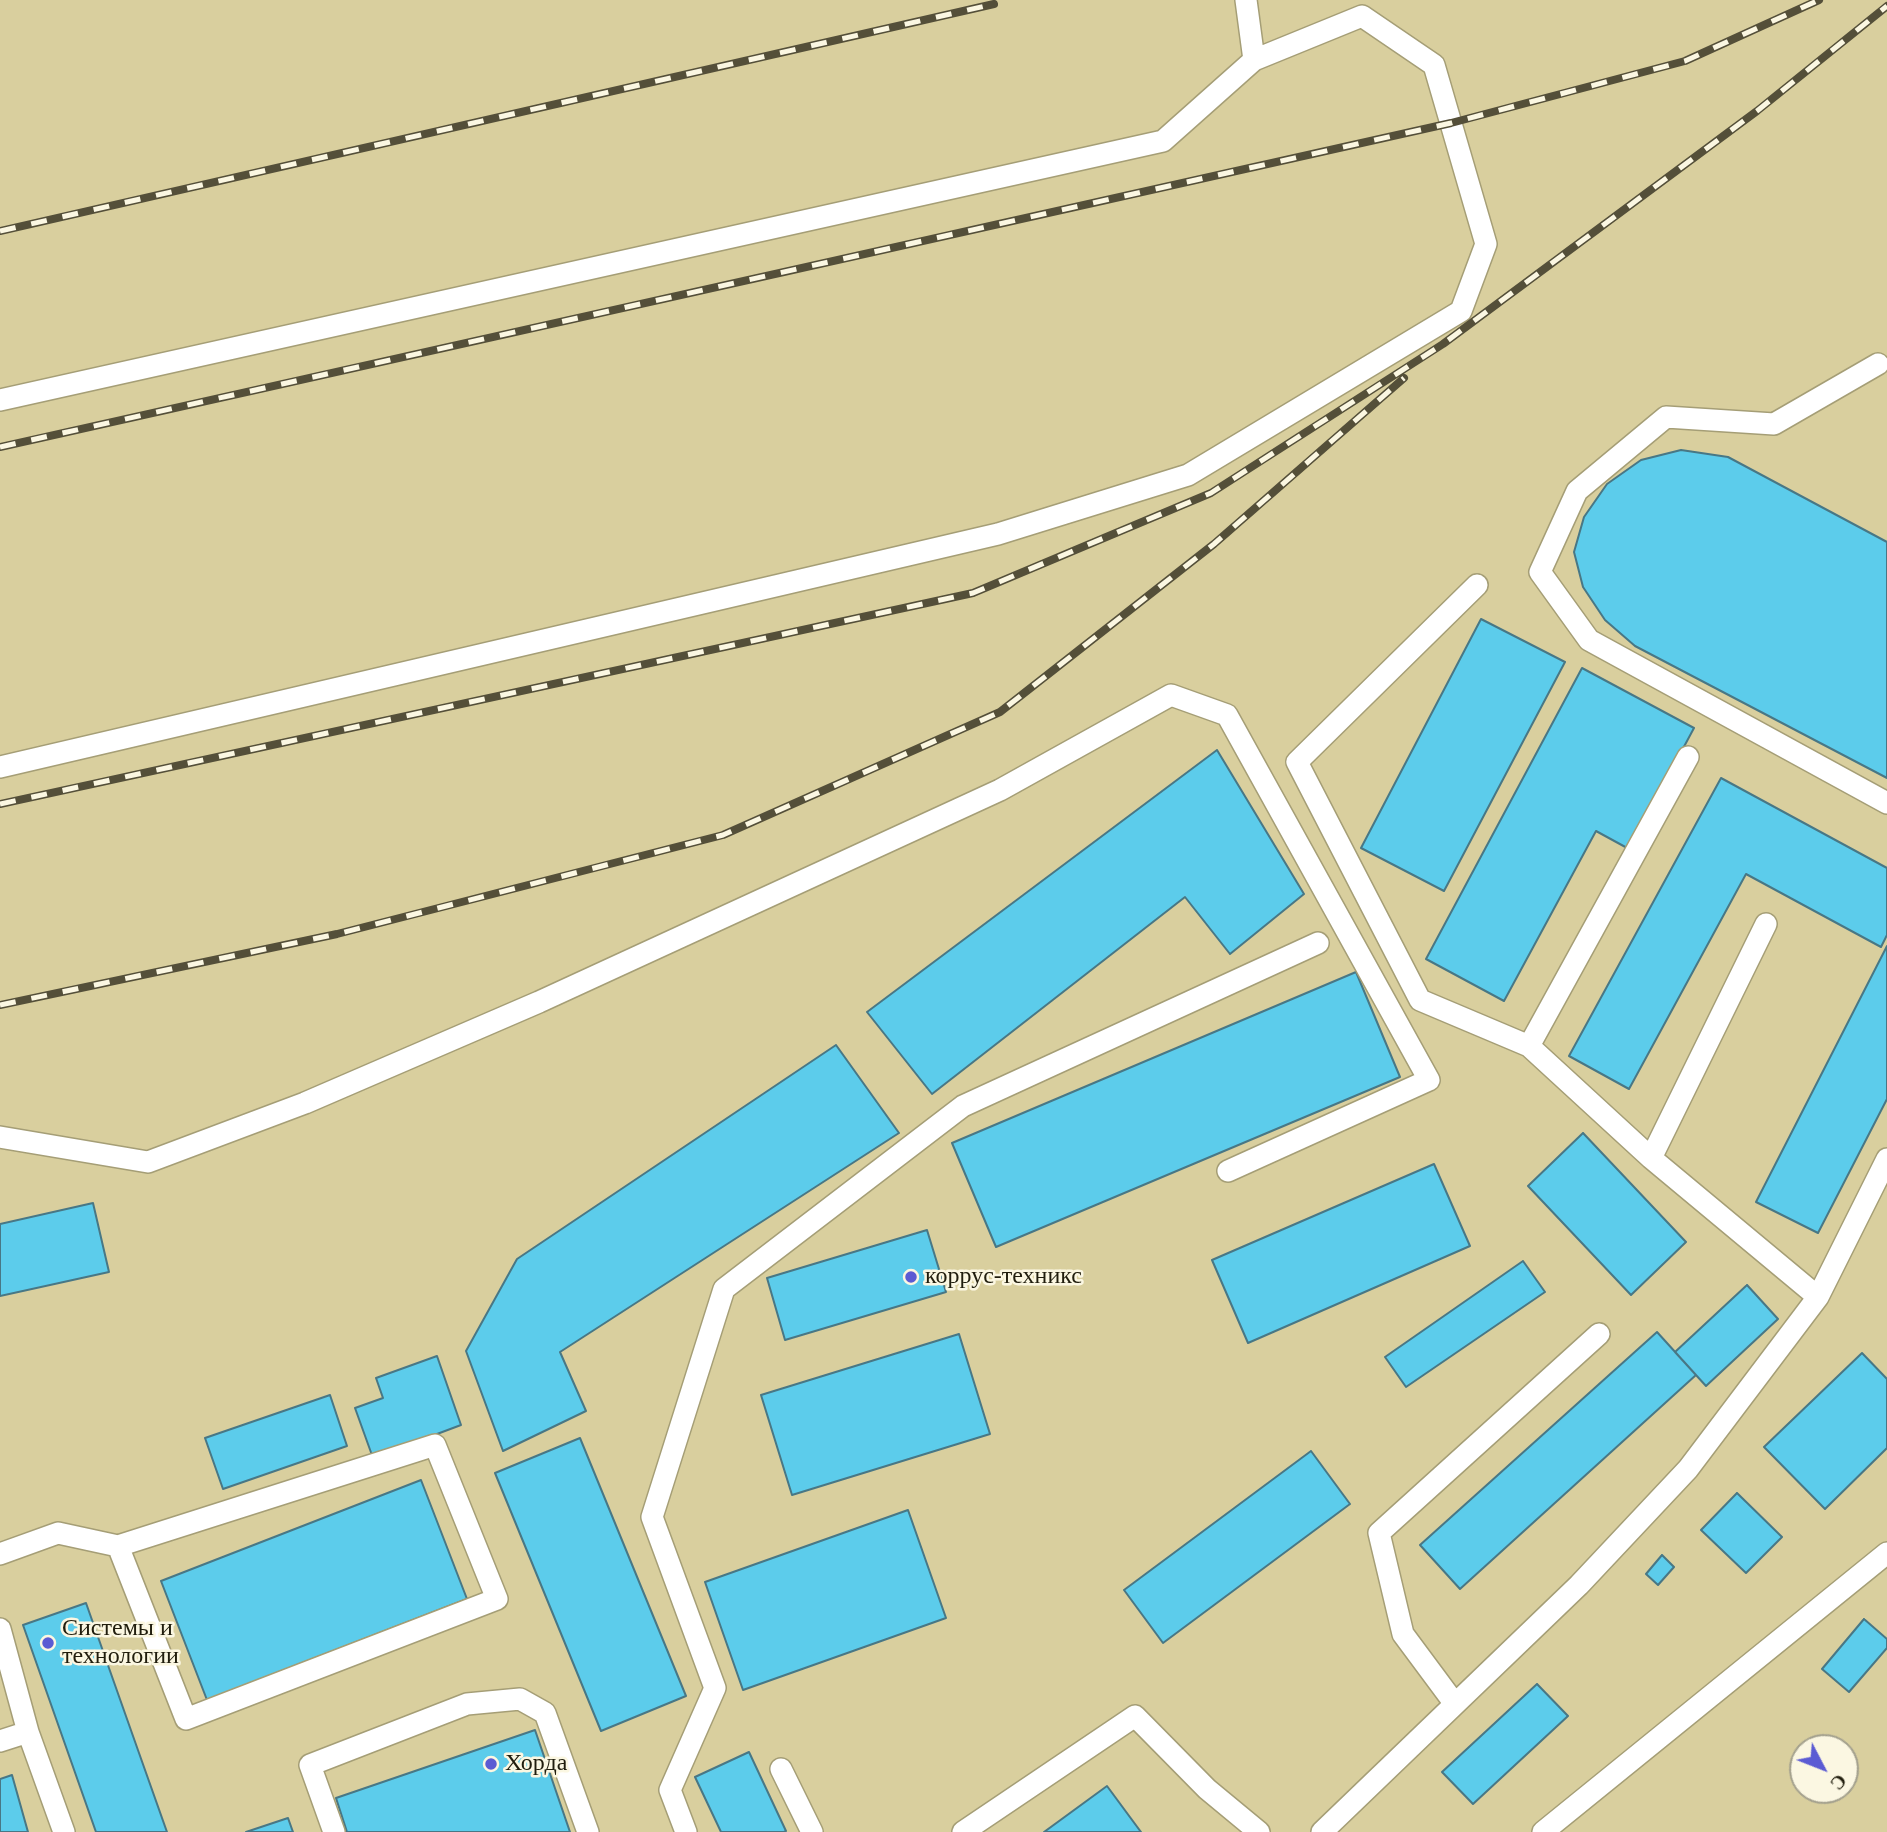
<!DOCTYPE html>
<html>
<head>
<meta charset="utf-8">
<style>
	body { margin:0 }
	#map { position:relative; width:1887px; height:1832px; overflow:hidden; background:#ded6ad; font-family:"Times New Roman",serif }
	canvas { display:block }
	.north { position:absolute; left:1789px; top:1734px; width:70px; height:70px; box-sizing:border-box; background:#fbf7e2; border:2px solid #a3a08d; border-radius:50%; rotate:132deg; font-size:19px; font-weight:700; line-height:28px; text-align:center; color:#201d0d }
	.north::after { content:''; display:block; margin:auto; width:24px; height:32px; background:#5b5bd3; clip-path:polygon(50% 0,100% 100%,50% 72%,0 100%) }
</style>
</head>
<body>
<div id="map">
<canvas width="1887" height="1832"></canvas>
<div class="north">С</div>
</div>
<script>
const ctx = document.querySelector('canvas').getContext('2d');
ctx.lineJoin = 'round';
function fill(path, color) {
  ctx.fillStyle = color;
  ctx.fill(path, 'evenodd');
}
function toPath(rows) {
  const path = new Path2D();
  for (const r of rows) {
    path.moveTo(r[0], r[1]);
    for (let i = 2; i < r.length; i += 2) path.lineTo(r[i], r[i + 1]);
  }
  return path;
}
function trace(path, color, width, dash) {
  ctx.strokeStyle = color;
  ctx.lineWidth = width;
  ctx.lineCap = dash ? 'butt' : 'round';
  ctx.setLineDash(dash || []);
  ctx.stroke(path);
}
function write(font, color, halo, rows, align = 'center') {
  ctx.font = font + ' "Times New Roman",serif';
  ctx.lineWidth = 5;
  ctx.setLineDash([]);
  ctx.textBaseline = 'middle';
  ctx.strokeStyle = halo;
  ctx.fillStyle = color;
  for (const [text, x, y, turn = 0] of rows) {
    ctx.save();
    ctx.translate(x, y);
    ctx.rotate((+turn || 0) * Math.PI / 180);
    ctx.textAlign = isNaN(turn) ? turn : align;
    if (halo) ctx.strokeText(text, 0, 0);
    ctx.fillText(text, 0, 0);
    ctx.restore();
  }
}
fill(toPath([
	[0,0,1887,0,1887,1832,0,1832],
	[1803,1748,1845,1748,1845,1790,1803,1790]
]), '#d9cf9e');
const building = toPath([
	[1681,450,1728,457,1887,542,1887,778,1635,646,1605,620,1583,587,1574,552,1584,517,1607,484,1641,460,1681,450],
	[1481,619,1565,662,1444,891,1361,848,1481,619],
	[1582,668,1694,728,1629,849,1596,831,1504,1001,1426,959,1582,668],
	[1217,750,1304,894,1230,954,1185,897,932,1094,867,1012,1217,750],
	[1721,778,1887,868,1887,935,1881,947,1746,874,1629,1089,1569,1056,1721,778],
	[1887,946,1887,1099,1818,1233,1756,1202,1887,946],
	[1356,972,1400,1077,996,1247,952,1143,1356,972],
	[836,1045,899,1133,560,1352,586,1411,503,1451,466,1351,517,1259,836,1045],
	[1583,1133,1686,1242,1631,1295,1528,1186,1583,1133],
	[1434,1164,1470,1246,1248,1343,1212,1260,1434,1164],
	[93,1203,109,1272,0,1296,0,1224,93,1203],
	[927,1230,946,1292,785,1340,767,1278,927,1230],
	[1523,1261,1545,1292,1406,1387,1385,1357,1523,1261],
	[1747,1285,1778,1319,1706,1386,1675,1352,1747,1285],
	[1657,1332,1696,1375,1460,1589,1420,1545,1657,1332],
	[959,1334,990,1434,792,1495,761,1395,959,1334],
	[1862,1353,1887,1379,1887,1448,1825,1509,1764,1447,1862,1353],
	[437,1356,461,1425,373,1458,355,1408,383,1398,376,1378,437,1356],
	[330,1395,347,1446,223,1489,205,1438,330,1395],
	[580,1438,686,1696,601,1731,495,1473,580,1438],
	[1311,1451,1350,1504,1163,1643,1124,1590,1311,1451],
	[421,1480,467,1599,207,1700,161,1581,421,1480],
	[1737,1493,1782,1537,1746,1573,1701,1530,1737,1493],
	[908,1510,946,1618,743,1690,705,1582,908,1510],
	[1662,1555,1674,1567,1658,1585,1646,1574,1662,1555],
	[86,1603,139,1753,167,1832,96,1832,23,1625,86,1603],
	[1864,1619,1887,1639,1887,1648,1849,1692,1822,1669,1864,1619],
	[1537,1684,1568,1716,1473,1804,1442,1772,1537,1684],
	[535,1730,570,1832,347,1832,336,1798,535,1730],
	[749,1752,786,1831,784,1832,721,1832,695,1777,749,1752],
	[12,1775,28,1832,0,1832,0,1779,12,1775],
	[1107,1786,1141,1832,1044,1832,1107,1786],
	[288,1818,293,1832,246,1832,288,1818]
]);
fill(building, '#5ccceb');
trace(building, '#487785', 2);
const service = toPath([
	[1878,364,1774,424,1666,417,1577,491,1540,572,1589,640,1887,803],
	[0,400,1163,141,1254,60],
	[1477,585,1297,762,1420,1000,1529,1046,1651,1158,1818,1297],
	[0,767,998,534,1188,475,1461,311,1486,244,1434,65,1362,16,1254,60,1246,0],
	[1529,1046,1688,757],
	[0,1137,148,1162,305,1103,539,1002,1000,790,1171,695,1227,715,1429,1080,1228,1171],
	[1651,1158,1766,924],
	[0,1554,58,1533,118,1546,435,1445,497,1599,186,1719,118,1546],
	[0,1629,28,1732],
	[1455,1704,1403,1634,1379,1533,1599,1334],
	[0,1741,28,1732,64,1832],
	[781,1769,812,1832],
	[334,1832,310,1765,467,1704,520,1699,545,1713,588,1832],
	[686,1832,670,1790,715,1688,652,1517,724,1289,963,1106,1318,943],
	[963,1832,1135,1716,1207,1789,1259,1832],
	[1322,1832,1579,1585,1688,1469,1818,1297,1887,1159],
	[1543,1832,1887,1553]
]);
trace(service, '#a59e76', 24);
trace(service, '#fff', 21);
const rail = toPath([
	[0,231,994,4],
	[0,447,1451,123,1685,61,1819,0],
	[0,804,973,593,1211,493,1443,344,1757,111,1887,6],
	[0,1005,337,934,723,835,1000,712,1214,544,1404,378]
]);
trace(rail, '#544f39', 8);
trace(rail, '#fbf7e2', 5, [16]);
for (const [x, y, r, color] of [
	[911,1277,7,"#5b5bd3"],
	[48,1643,7,"#5b5bd3"],
	[491,1764,7,"#5b5bd3"]
]) {
  const dot = new Path2D();
  dot.arc(x, y, r, 0, 2 * Math.PI);
  ctx.fillStyle = color;
  ctx.fill(dot);
  trace(dot, '#fbf7e2', 2.5);
}
write('24px', '#201d0d', '#fbf7e2', [
	["коррус-техникс",925,1277],
	["Системы и",62,1629],
	["технологии",62,1657],
	["Хорда",505,1764]
], 'left');
</script>
</body>
</html>
